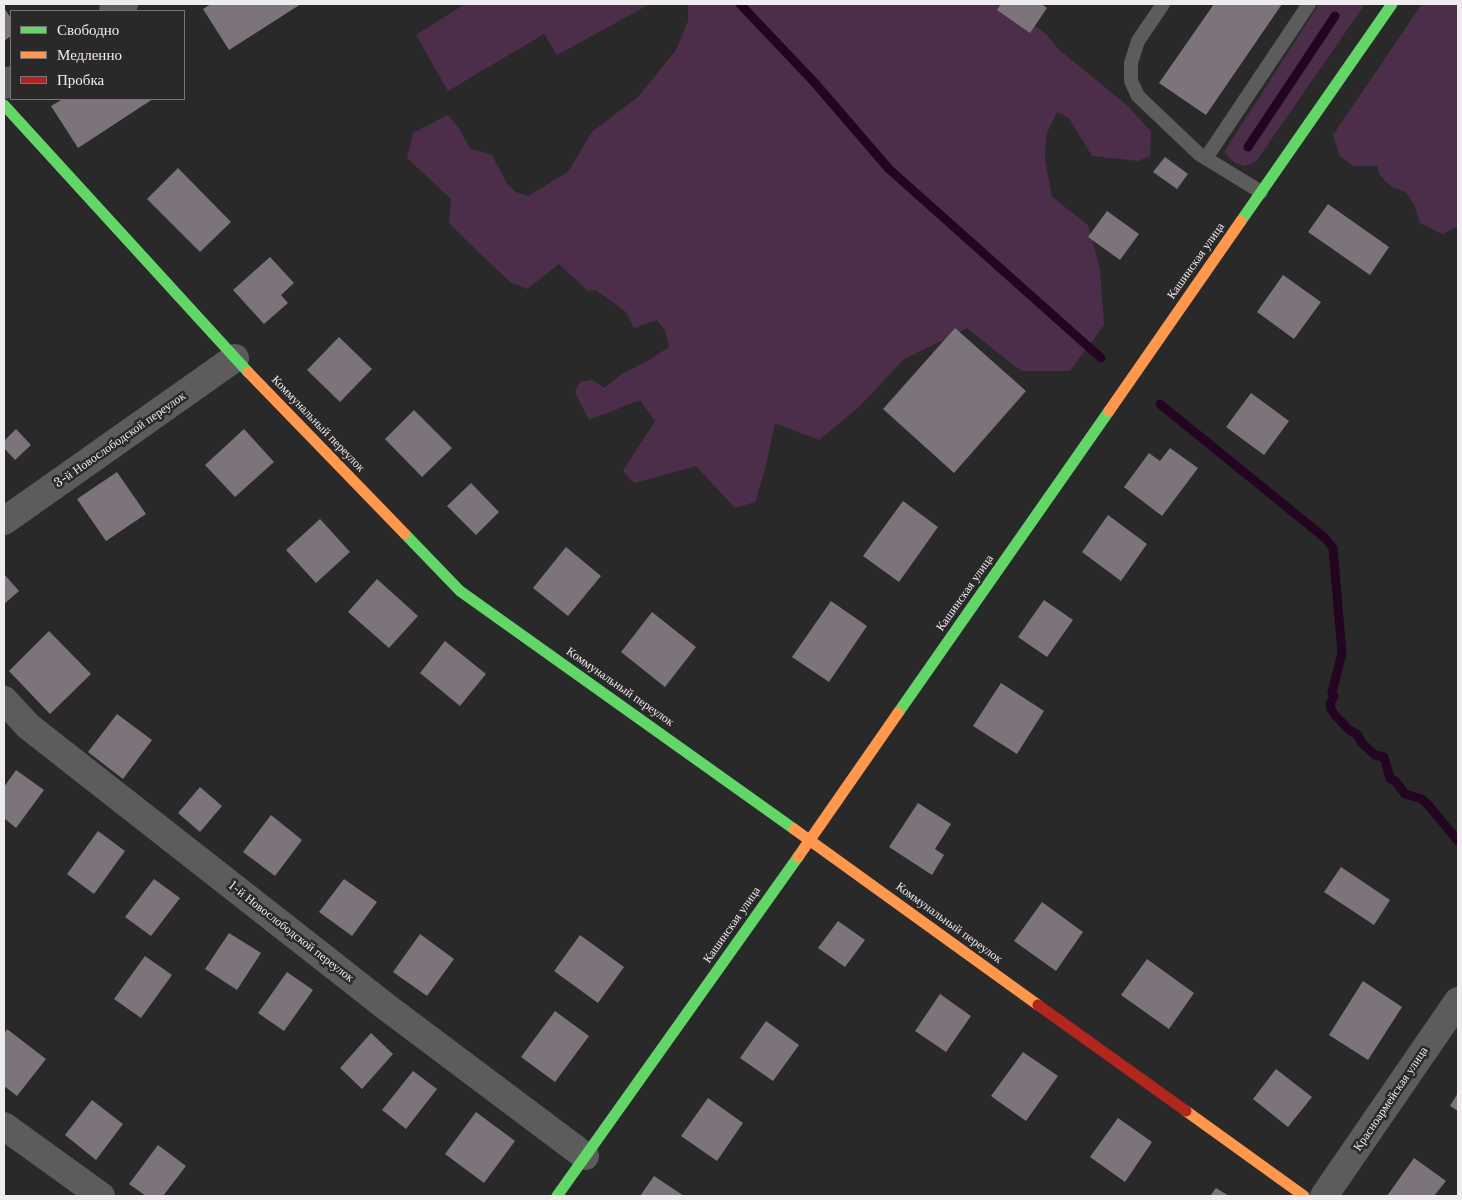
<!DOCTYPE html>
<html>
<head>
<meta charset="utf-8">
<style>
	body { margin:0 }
	#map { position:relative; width:1462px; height:1200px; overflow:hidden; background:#2a292a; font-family:"Libre Baskerville",serif }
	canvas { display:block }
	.frame { position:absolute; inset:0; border:5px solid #eeecee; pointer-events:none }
	.legend { position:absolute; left:10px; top:10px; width:175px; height:90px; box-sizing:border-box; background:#2b282a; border:1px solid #797678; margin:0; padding:6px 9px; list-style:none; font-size:15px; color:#eeecee }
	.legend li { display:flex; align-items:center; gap:10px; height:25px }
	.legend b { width:25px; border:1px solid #797678 }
</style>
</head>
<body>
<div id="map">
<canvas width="1462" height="1200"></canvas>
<div class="frame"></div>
<ul class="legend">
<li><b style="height:6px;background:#63d668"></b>Свободно</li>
<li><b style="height:6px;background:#ff974d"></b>Медленно</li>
<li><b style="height:6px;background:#b3261e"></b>Пробка</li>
</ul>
</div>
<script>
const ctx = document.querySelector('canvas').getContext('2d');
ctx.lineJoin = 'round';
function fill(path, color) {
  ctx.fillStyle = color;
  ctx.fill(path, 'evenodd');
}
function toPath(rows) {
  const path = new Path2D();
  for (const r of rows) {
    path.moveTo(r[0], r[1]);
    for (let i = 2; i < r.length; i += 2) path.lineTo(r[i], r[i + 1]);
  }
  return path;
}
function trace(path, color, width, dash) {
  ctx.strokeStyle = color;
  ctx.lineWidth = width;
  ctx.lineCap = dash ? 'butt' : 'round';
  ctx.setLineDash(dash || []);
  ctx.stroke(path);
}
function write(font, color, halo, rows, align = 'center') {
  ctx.font = font + ' "Libre Baskerville",serif';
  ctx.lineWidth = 5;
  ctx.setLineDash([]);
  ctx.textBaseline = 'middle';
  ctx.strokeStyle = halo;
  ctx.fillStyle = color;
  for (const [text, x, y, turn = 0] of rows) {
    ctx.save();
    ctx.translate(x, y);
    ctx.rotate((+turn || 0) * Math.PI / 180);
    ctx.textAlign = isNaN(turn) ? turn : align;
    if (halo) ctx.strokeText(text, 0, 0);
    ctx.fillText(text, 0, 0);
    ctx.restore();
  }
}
fill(toPath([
	[465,4,650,4,557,55,544,34,448,91,416,35],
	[688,4,1007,4,1046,34,1058,49,1128,106,1151,132,1150,156,1138,161,1092,156,1069,118,1057,112,1046,135,1045,160,1052,197,1088,225,1100,269,1104,325,1070,371,1021,371,967,328,903,360,860,406,819,440,775,423,765,470,755,502,735,508,696,466,634,483,623,471,655,421,640,400,589,420,575,392,580,382,593,380,604,388,622,374,651,359,669,347,665,330,657,320,634,328,625,311,596,290,588,291,559,264,527,289,510,282,471,245,449,223,451,199,407,158,413,133,448,115,460,130,464,138,471,149,492,155,507,184,516,192,528,196,568,172,592,132,639,96,676,50,688,21],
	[1319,4,1365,4,1257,160,1251,164,1243,166,1234,162,1224,152],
	[1422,4,1458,4,1458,226,1443,234,1420,223,1415,207,1406,192,1394,188,1386,182,1380,175,1377,166,1353,166,1340,156,1333,135]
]), '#4d2e4a');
trace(toPath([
	[740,4,814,82,889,169,1101,358],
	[1248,147,1335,16],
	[1160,404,1325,538,1333,548,1342,653,1332,692,1334,696,1330,704,1331,709,1334,714,1349,730,1357,734,1362,743,1375,755,1384,757,1390,778,1396,782,1405,794,1422,799,1430,807,1458,841]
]), '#230421', 9);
fill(toPath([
	[211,4,301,4,229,50,203,9],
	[1001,4,1041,4,1047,8,1030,33,997,10],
	[1214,4,1282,4,1206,115,1159,83],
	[4,8,11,18,11,36,4,41],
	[63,99,153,99,78,148,51,106],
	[1165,157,1188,174,1177,189,1153,172],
	[178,168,231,222,200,252,147,199],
	[1328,204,1389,247,1370,275,1308,232],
	[1107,211,1139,234,1120,260,1088,237],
	[270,257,294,283,281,295,288,303,264,324,233,290],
	[1283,275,1321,302,1294,339,1257,312],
	[955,328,1026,391,954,473,883,409],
	[339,337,372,369,340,402,307,370],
	[1251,393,1289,421,1264,455,1226,427],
	[414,410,452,448,422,477,385,439],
	[16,429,31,445,15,460,4,448,4,441],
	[244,429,274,462,235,497,205,465],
	[1170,448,1198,468,1162,516,1124,487,1149,453,1160,461],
	[117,472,146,514,106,541,77,499],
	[471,483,499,512,476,535,447,506],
	[903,501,938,527,899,582,863,556],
	[1108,515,1147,544,1121,581,1082,552],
	[320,519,350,552,316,583,286,550],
	[566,547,601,576,568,616,533,588],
	[4,574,19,591,4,604],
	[377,579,418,616,389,648,348,612],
	[1044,600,1073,620,1047,657,1018,637],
	[831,601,867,626,829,682,792,657],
	[652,612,696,647,665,687,621,652],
	[49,631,91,674,50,714,9,671],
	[445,641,486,674,460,706,420,673],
	[1001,683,1044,711,1017,754,973,726],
	[117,714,152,740,123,779,88,752],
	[16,770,44,790,16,828,4,818,4,787],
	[200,787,222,806,200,832,178,813],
	[918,803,951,824,935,849,944,855,932,875,889,847],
	[271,815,302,840,275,876,243,852],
	[98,831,125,851,94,894,67,874],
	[1341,867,1390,900,1374,925,1324,892],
	[154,879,180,898,151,936,125,917],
	[344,879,377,902,352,936,319,912],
	[1042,902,1083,932,1056,971,1014,941],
	[838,921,865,940,845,967,818,948],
	[229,933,261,953,237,990,205,969],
	[420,934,454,959,427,996,393,972],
	[580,935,624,967,598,1003,554,971],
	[145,956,172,975,141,1018,114,999],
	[1147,959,1194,993,1169,1029,1121,995],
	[287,972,313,990,284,1031,258,1013],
	[1363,981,1402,1007,1368,1060,1329,1035],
	[940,994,971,1016,946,1052,915,1031],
	[555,1011,589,1036,555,1082,521,1057],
	[766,1021,799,1045,773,1081,740,1058],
	[7,1029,46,1059,17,1096,4,1086,4,1034],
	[371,1033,393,1054,362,1089,340,1068],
	[1023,1052,1058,1076,1026,1121,991,1096],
	[1276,1069,1312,1097,1288,1127,1253,1099],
	[413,1071,437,1089,406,1129,382,1110],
	[1458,1093,1458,1111,1450,1106],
	[708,1098,743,1123,717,1161,681,1136],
	[92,1100,123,1124,96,1160,65,1135],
	[476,1112,515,1141,484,1183,445,1154],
	[1118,1118,1152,1142,1125,1182,1090,1157],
	[158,1145,186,1166,163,1196,146,1196,129,1184],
	[1414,1158,1446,1181,1434,1196,1387,1196],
	[654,1176,684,1196,640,1196],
	[1216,1188,1229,1196,1210,1196]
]), '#7c737b');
trace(toPath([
	[1163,4,1138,41,1131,63,1131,81,1138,96,1199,154,1261,192],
	[1206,158,1309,4]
]), '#5c5c5c', 14);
trace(toPath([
	[113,11,124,4],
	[4,85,11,80],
	[4,521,235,358],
	[4,700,28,726,389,1009,585,1156],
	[4,1126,101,1196],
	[1324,1196,1458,1001]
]), '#5c5c5c', 28);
trace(toPath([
	[4,105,248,372],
	[1241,221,1392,4],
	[405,534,460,591,794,829],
	[898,713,1109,411],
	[557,1196,798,857]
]), '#63d668', 11);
trace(toPath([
	[248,372,405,534],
	[1109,411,1241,221],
	[794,829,1038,1005],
	[798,857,898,713],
	[1186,1111,1304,1196]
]), '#ff974d', 11);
trace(toPath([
	[1038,1005,1186,1111]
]), '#b3261e', 11);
write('12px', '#eeecee', '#2b282a', [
	["Кашинская улица",1196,261,-55],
	["Коммунальный переулок",318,424,46],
	["3-й Новослободской переулок",120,440,-35],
	["Кашинская улица",965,593,-55],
	["Коммунальный переулок",620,687,35],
	["Коммунальный переулок",949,923,36],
	["Кашинская улица",732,925,-55],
	["1-й Новослободской переулок",291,932,38],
	["Красноармейская улица",1391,1099,-56]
]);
</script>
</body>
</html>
